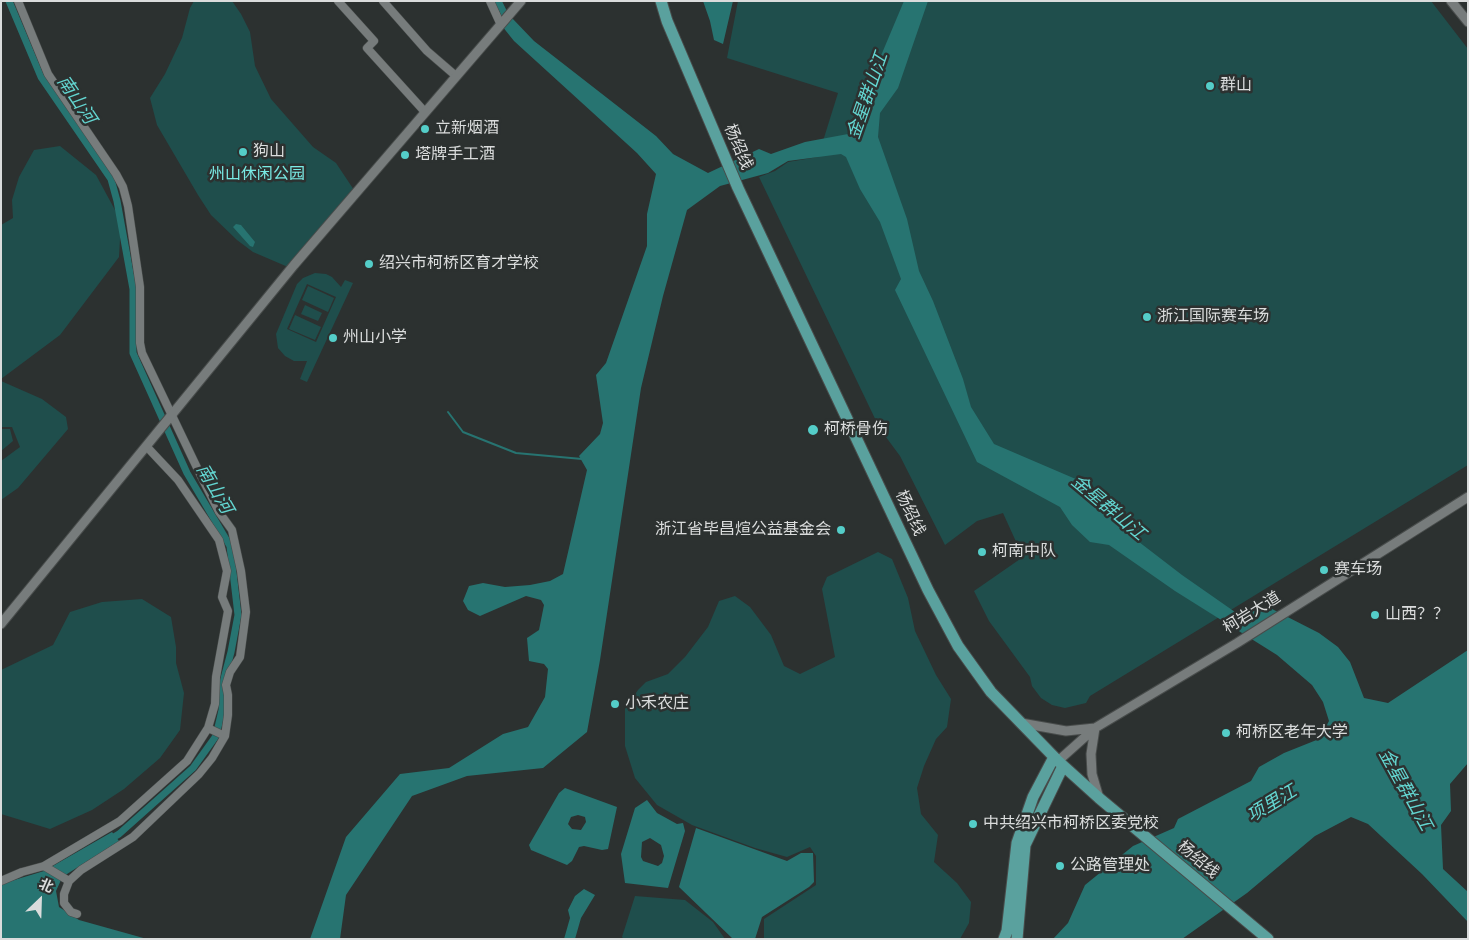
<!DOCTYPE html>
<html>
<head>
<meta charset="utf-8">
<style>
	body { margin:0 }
	#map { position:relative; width:1469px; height:940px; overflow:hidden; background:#2c3130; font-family:"Fira Sans","Noto Sans SC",sans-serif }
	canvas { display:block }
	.frame { position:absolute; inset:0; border:2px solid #dadcdc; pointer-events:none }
	.north { position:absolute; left:15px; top:875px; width:50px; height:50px; -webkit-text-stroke:4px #2c3130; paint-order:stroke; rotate:24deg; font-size:14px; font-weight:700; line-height:20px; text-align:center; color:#dadcdc }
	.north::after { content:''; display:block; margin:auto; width:18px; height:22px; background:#dadcdc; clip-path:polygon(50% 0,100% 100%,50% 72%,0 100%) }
</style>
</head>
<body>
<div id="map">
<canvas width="1469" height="940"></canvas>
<div class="frame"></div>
<div class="north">北</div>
</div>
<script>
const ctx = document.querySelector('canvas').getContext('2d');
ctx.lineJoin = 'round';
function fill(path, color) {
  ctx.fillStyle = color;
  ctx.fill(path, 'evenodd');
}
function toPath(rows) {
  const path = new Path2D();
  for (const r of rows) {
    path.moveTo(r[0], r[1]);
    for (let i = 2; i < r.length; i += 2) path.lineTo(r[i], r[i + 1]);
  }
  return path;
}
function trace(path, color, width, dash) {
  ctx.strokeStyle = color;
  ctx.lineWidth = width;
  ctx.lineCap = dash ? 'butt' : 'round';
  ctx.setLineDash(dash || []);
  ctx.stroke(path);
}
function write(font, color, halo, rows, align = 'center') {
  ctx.font = font + ' "Fira Sans","Noto Sans SC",sans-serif';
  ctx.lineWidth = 5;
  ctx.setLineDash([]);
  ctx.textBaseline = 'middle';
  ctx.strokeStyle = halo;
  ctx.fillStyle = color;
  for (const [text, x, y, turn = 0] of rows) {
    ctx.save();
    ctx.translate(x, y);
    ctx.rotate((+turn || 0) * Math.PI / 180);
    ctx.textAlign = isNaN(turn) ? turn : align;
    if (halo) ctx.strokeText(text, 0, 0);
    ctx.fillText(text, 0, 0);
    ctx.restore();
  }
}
fill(toPath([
	[194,1,232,1,241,14,250,32,255,66,271,99,313,147,336,163,354,190,288,267,253,252,237,240,211,215,198,195,157,125,150,98,165,74,182,38,190,8],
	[738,1,1431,1,1468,49,1468,465,1090,696,1086,703,1065,708,1052,705,1041,698,1032,686,1030,677,989,621,974,591,1023,557,1003,513,977,521,945,545,900,456,880,429,759,177,775,171,788,162,818,157,838,93,727,58],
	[60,146,96,175,121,221,119,257,60,335,1,379,1,225,13,218,12,200,19,177,34,150],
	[315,273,326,274,332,277,341,287,345,280,353,283,307,382,300,379,307,361,294,361,285,356,278,348,276,334,297,284,303,278],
	[307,284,336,297,316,342,287,329],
	[308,286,334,298,328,312,302,300],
	[305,305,322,313,318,321,301,314],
	[295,315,321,327,315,340,289,329],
	[1,381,42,399,66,417,68,429,18,488,1,500,1,461,20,447,12,427,1,427],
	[1,429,10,429,13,441,1,451],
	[878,552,892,559,908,598,915,631,936,675,951,699,947,727,936,739,924,766,917,788,921,814,938,835,934,862,957,883,971,902,969,923,960,939,764,939,764,919,816,885,816,856,810,847,787,857,755,848,692,825,657,805,635,778,625,746,625,709,638,690,646,682,668,674,685,657,708,627,719,601,735,596,750,607,771,635,784,666,800,674,835,657,822,589,827,577],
	[142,599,171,617,176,647,176,663,184,693,180,730,160,758,124,789,92,810,50,829,1,814,1,670,53,645,70,612,102,602],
	[635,896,685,900,713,922,725,939,624,939,622,937]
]), '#1f4e4c');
fill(toPath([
	[703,1,733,1,723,44,714,40,710,21],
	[904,1,928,1,898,88,880,113,878,137,907,219,919,271,933,301,963,379,971,407,994,444,1078,480,1116,506,1126,532,1182,575,1235,612,1252,606,1272,609,1319,633,1338,647,1350,662,1364,698,1388,703,1468,650,1468,763,1450,784,1451,811,1441,825,1443,869,1468,892,1468,922,1422,874,1368,824,1351,817,1315,836,1247,893,1182,939,1053,939,1068,923,1085,885,1133,846,1174,828,1178,819,1251,781,1259,767,1284,753,1319,739,1329,721,1323,702,1312,685,1277,655,1175,591,1109,545,1090,542,1072,525,1060,507,977,462,895,290,901,279,880,222,860,189,846,157,841,154,788,161,768,173,720,186,687,210,663,296,641,388,600,660,587,732,543,768,467,776,412,796,346,895,340,939,310,939,346,837,400,774,449,768,503,734,528,727,545,697,548,669,544,664,529,661,527,638,539,630,544,605,541,600,526,596,480,616,468,610,463,601,469,586,483,583,505,587,530,585,550,581,563,574,587,470,579,456,600,434,603,423,596,375,606,363,647,246,647,214,656,174,637,153,514,41,502,26,512,18,534,41,656,136,673,154,708,173,759,149,771,154,805,142,848,134],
	[236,224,241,225,255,242,253,247,250,246,233,227],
	[565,788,617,807,608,849,602,850,584,846,579,847,572,861,567,865,531,850,529,845,559,793],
	[578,815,585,817,586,822,581,830,572,829,568,824,571,817],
	[647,800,657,813,677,824,683,823,685,831,668,888,625,883,621,854,635,808],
	[650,838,661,845,664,856,662,863,658,866,643,861,641,857,642,842],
	[696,828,787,861,801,853,813,853,814,882,809,887,762,917,755,939,733,939,679,887],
	[112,832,119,841,67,874,61,880,56,891,59,907,79,920,147,939,1,939,1,884,44,871],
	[584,889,595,895,581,918,575,939,564,939,570,918,568,910,575,896]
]), '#277471');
trace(toPath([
	[448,412,463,432,516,453,582,459]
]), '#277471', 2);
trace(toPath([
	[9,1,41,77,111,179,117,201,133,289,133,353,187,473,230,546,238,615,231,652,222,686,222,710,216,736,193,768,119,834,109,840],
	[498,1,508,21]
]), '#277471', 7);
const minor = toPath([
	[18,1,48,74,116,174,123,187,128,206,140,287,140,343,142,353,201,476,219,512,232,530,241,571,246,612,240,657,230,672,226,685,228,695,228,715,225,736,212,758,199,774,133,837,81,870,69,881,64,894,64,903,71,912,77,914],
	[338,1,374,41,367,48,425,112],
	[383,1,427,51,456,76],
	[490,1,500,23],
	[208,728,225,736],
	[44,866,69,881],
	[1,881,22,872,44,866,120,821,187,761,208,728,215,704,216,677,228,611,222,597,227,571,219,540,178,480,147,447]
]);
const tertiary = toPath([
	[1451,1,1468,22],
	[1,624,294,265,521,1],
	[1021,723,1066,731,1095,728],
	[1095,728,1091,754,1092,774,1099,798],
	[1058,761,1095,728,1237,643,1468,497]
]);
const primary = toPath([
	[661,1,667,21,738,188,928,590,958,646,991,692,1058,761,1099,798,1268,939],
	[1004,939,1007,931,1017,843,1033,797,1054,757],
	[1017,939,1025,845,1063,766]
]);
trace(minor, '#484c4b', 9);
trace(tertiary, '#484c4b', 11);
trace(primary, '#484c4b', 13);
trace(minor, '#777c7c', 8);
trace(tertiary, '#777c7c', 9);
trace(primary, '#5aa19e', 11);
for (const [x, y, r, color] of [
	[1210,86,5,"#54cdc8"],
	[425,129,5,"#54cdc8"],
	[243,152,5,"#54cdc8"],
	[405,155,5,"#54cdc8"],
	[369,264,5,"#54cdc8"],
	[1147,317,5,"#54cdc8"],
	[333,338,5,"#54cdc8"],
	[813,430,6,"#54cdc8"],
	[841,530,5,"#54cdc8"],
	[982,552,5,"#54cdc8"],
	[1324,570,5,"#54cdc8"],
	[1375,615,5,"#54cdc8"],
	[615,704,5,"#54cdc8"],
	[1226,733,5,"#54cdc8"],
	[973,824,5,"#54cdc8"],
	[1060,866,5,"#54cdc8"]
]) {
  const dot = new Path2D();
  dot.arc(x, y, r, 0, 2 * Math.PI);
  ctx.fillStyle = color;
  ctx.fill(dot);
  trace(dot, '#2c3130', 2);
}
write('16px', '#dadcdc', '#2c3130', [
	["群山",1220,86],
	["立新烟酒",435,129],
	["狗山",253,152],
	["塔牌手工酒",415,155],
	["绍兴市柯桥区育才学校",379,264],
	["浙江国际赛车场",1157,317],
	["州山小学",343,338],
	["柯桥骨伤",824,430],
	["浙江省毕昌煊公益基金会",831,530,"right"],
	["柯南中队",992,552],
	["赛车场",1334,570],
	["山西？？",1385,615],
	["小禾农庄",625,704],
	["柯桥区老年大学",1236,733],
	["中共绍兴市柯桥区委党校",983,824],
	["公路管理处",1070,866]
], 'left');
write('16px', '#dadcdc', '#2c3130', [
	["杨绍线",738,147,67],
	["杨绍线",910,513,65],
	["柯岩大道",1252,613,-32],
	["杨绍线",1198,860,40]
]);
write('16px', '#79eae4', '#2c3130', [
	["州山休闲公园",257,175]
]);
write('italic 18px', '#63d6d1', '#2c3130', [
	["金星群山江",868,96,-71],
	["南山河",76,100,56],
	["南山河",214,489,60],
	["金星群山江",1108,508,40],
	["金星群山江",1405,790,61],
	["项里江",1272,804,-31]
]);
</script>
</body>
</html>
